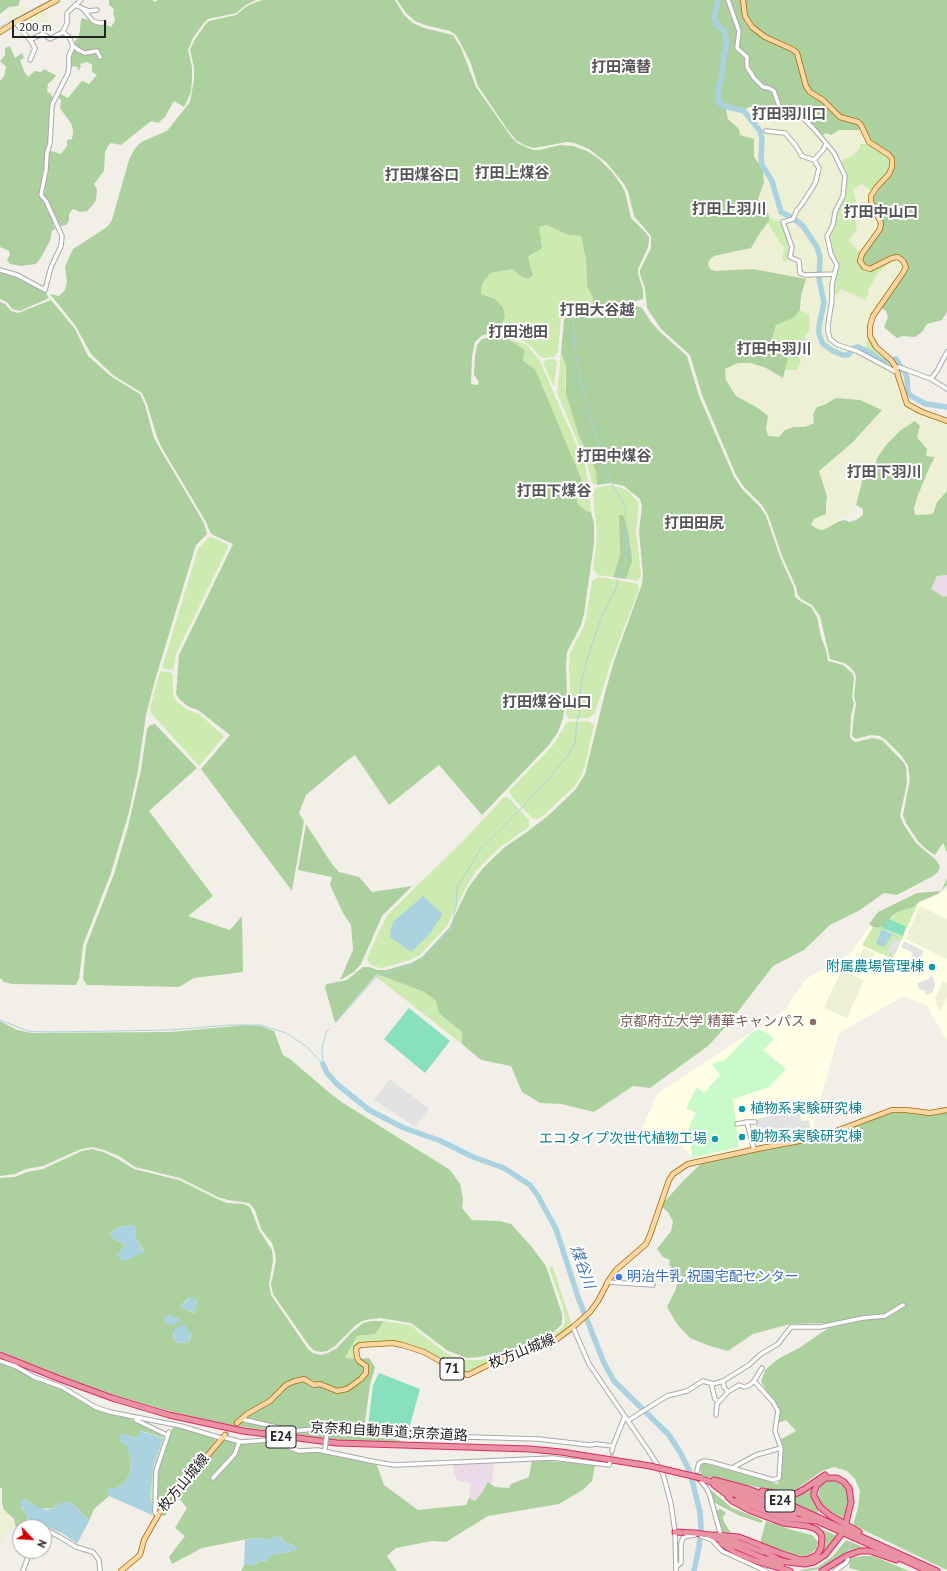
<!DOCTYPE html>
<html>
<head>
<meta charset="utf-8">
<style>
	body { margin:0 }
	#map { position:relative; width:947px; height:1571px; overflow:hidden; background:#f2efe9; font-family:"PT Sans",sans-serif }
	canvas { display:block }
	.north { position:absolute; left:12px; top:1519px; width:40px; height:40px; box-sizing:border-box; background:#fff; border:1px solid #a7a7a7; border-radius:50%; rotate:115deg; font-size:11px; font-weight:700; line-height:16px; text-align:center; color:#222 }
	.north::after { content:''; display:block; margin:auto; width:14px; height:18px; background:#d40000; clip-path:polygon(50% 0,100% 100%,50% 72%,0 100%) }
	.scale { position:absolute; left:12px; top:20px; width:94px; height:18px; box-sizing:border-box; border:2px solid #222; border-top:0; padding-left:5px; font-size:12px; line-height:14px; white-space:nowrap; color:#222; -webkit-text-stroke:3px #fff; paint-order:stroke }
</style>
</head>
<body>
<div id="map">
<canvas width="947" height="1571"></canvas>
<div class="north">N</div>
<div class="scale">200 m</div>
</div>
<script>
const ctx = document.querySelector('canvas').getContext('2d');
ctx.lineJoin = 'round';
function fill(path, color) {
  ctx.fillStyle = color;
  ctx.fill(path, 'evenodd');
}
function toPath(rows) {
  const path = new Path2D();
  for (const r of rows) {
    path.moveTo(r[0], r[1]);
    for (let i = 2; i < r.length; i += 2) path.lineTo(r[i], r[i + 1]);
  }
  return path;
}
function trace(path, color, width, dash) {
  ctx.strokeStyle = color;
  ctx.lineWidth = width;
  ctx.lineCap = dash ? 'butt' : 'round';
  ctx.setLineDash(dash || []);
  ctx.stroke(path);
}
function write(font, color, halo, rows, align = 'center') {
  ctx.font = font + ' "PT Sans","Noto Sans JP",sans-serif';
  ctx.lineWidth = 4;
  ctx.setLineDash([]);
  ctx.textBaseline = 'middle';
  ctx.strokeStyle = halo;
  ctx.fillStyle = color;
  for (const [text, x, y, turn = 0] of rows) {
    ctx.save();
    ctx.translate(x, y);
    ctx.rotate((+turn || 0) * Math.PI / 180);
    ctx.textAlign = isNaN(turn) ? turn : align;
    if (halo) ctx.strokeText(text, 0, 0);
    ctx.fillText(text, 0, 0);
    ctx.restore();
  }
}
fill(toPath([
	[947,575,947,596,944,597,931,589,937,576],
	[494,1462,492,1484,488,1482,481,1494,475,1501,469,1498,471,1484,457,1480,454,1472,453,1464]
]), '#ebdbe8');
fill(toPath([
	[947,890,947,1041,927,1006,904,996,839,1033,811,1133,692,1158,676,1137,638,1139,657,1094,785,1010,806,979,850,954,879,913]
]), '#ffffe5');
fill(toPath([
	[22,5,28,7,29,10,9,20,7,19,6,15,8,11],
	[44,10,53,20,37,28,33,29,27,19],
	[725,105,735,106,744,109,757,105,779,110,800,117,814,131,833,153,843,176,836,265,830,309,829,340,838,346,856,353,896,374,902,398,905,405,921,414,947,423,947,491,937,502,933,514,915,515,914,508,918,495,930,466,935,458,925,456,927,449,917,437,877,458,874,470,861,475,862,482,856,505,852,514,844,515,839,519,840,521,823,530,817,529,811,525,814,519,826,514,826,504,827,496,818,471,853,442,882,410,874,407,836,398,824,405,817,407,813,414,814,423,805,427,794,427,779,437,768,436,758,408,736,396,726,380,725,370,738,363,751,363,766,368,783,378,785,370,797,370,799,360,798,352,794,347,808,345,805,337,809,314,800,310,801,296,806,279,753,269,715,271,710,269,708,264,710,259,714,256,751,248,760,233,768,223,778,240,791,253,774,220,769,217,767,211,757,199,764,183,763,169,754,157,754,139,740,135,739,129,728,119],
	[850,129,861,130,868,144,860,144,860,149,852,157,839,162,821,136,826,133,831,135,839,130],
	[862,184,871,191,869,201,879,225,878,229,860,253,849,240,847,211,856,201,853,189],
	[896,259,903,264,903,267,901,272,877,305,869,319,868,337,866,346,861,353,838,344,831,339,829,331,833,293,841,289,868,290,879,272,893,260],
	[920,906,947,919,947,959,905,939],
	[864,948,875,953,870,964,859,958],
	[842,969,864,980,847,1018,824,1008],
	[943,981,947,983,947,996,941,1011,936,1004,935,998],
	[0,1506,10,1516,8,1519,14,1521,15,1526,6,1534,0,1550]
]), '#eef0d5');
fill(toPath([
	[860,144,868,144,876,149,888,157,890,164,887,173,871,191,862,184,853,189,856,201,847,211,855,218,857,230,849,240,860,253,858,261,861,267,868,271,874,270,893,260,879,272,868,290,869,293,865,300,841,289,838,294,833,293,833,284,838,264,832,254,828,235,844,196,846,175,839,162,852,156,860,149],
	[769,217,774,220,782,222,791,247,791,253,786,262,782,260,784,247,778,240,768,223],
	[547,225,568,235,581,236,586,260,587,286,593,298,593,315,569,312,564,314,561,319,558,352,554,357,544,358,539,356,532,347,525,342,499,332,494,332,502,324,505,316,503,307,495,299,481,294,481,287,485,279,491,273,512,269,522,277,528,279,533,276,528,257,534,254,539,227],
	[800,310,809,314,810,330,805,337,809,345,807,349,795,347,801,362,797,370,785,370,788,359,770,346,776,325,794,318],
	[506,337,527,345,540,361,585,465,589,485,591,512,586,511,578,504,575,492,523,361,525,350],
	[868,337,874,348,891,363,895,371,861,353,866,346],
	[561,353,566,365,565,386,579,436,589,456,596,472,597,485,592,483,587,464,557,393],
	[554,359,557,362,554,387,543,363,545,360],
	[611,485,622,488,629,492,639,503,636,531,641,574,640,578,637,581,626,579,632,561,619,516,620,555,613,577,598,575,593,569,597,536,593,495,595,488],
	[209,537,212,537,228,545,228,548,176,654,174,669,170,670,162,668,198,549],
	[599,577,635,583,638,585,639,589,612,660,595,713,589,718,569,719,566,714,570,689,569,665,570,653,584,626,586,618,592,581],
	[162,671,171,673,173,676,173,693,177,702,188,710,199,714,224,736,222,739,199,766,151,713,150,708,160,672],
	[589,721,594,725,585,766,579,780,574,787,540,818,536,819,532,818,511,796,509,791,553,745,566,724,569,722],
	[506,797,509,798,529,820,529,827,499,848,476,871,469,882,447,926,420,955,410,960,383,968,379,968,370,964,367,958,387,915,466,838,503,798],
	[918,904,893,958,879,953,862,945,873,927,879,928,881,926,882,928,903,936,906,926,889,919,900,911,914,907],
	[377,974,424,992,436,1001,439,1013,462,1032,462,1044,375,976],
	[551,1266,553,1267,572,1325,552,1340,490,1362,468,1373,465,1373,425,1350,403,1343,393,1341,359,1343,355,1348,355,1359,345,1359,357,1336,375,1334,384,1321,410,1325,446,1353,457,1358,467,1360,480,1360,507,1354,549,1338,561,1329,564,1325,565,1319,562,1304,549,1268],
	[165,1436,161,1451,154,1518,152,1515,153,1506,150,1498,154,1464,162,1437]
]), '#cdebb0');
fill(toPath([
	[0,0,20,0,18,6,9,7,0,14],
	[109,0,152,0,155,2,158,0,256,0,246,5,236,13,208,19,203,24,193,38,188,50,192,67,192,80,191,92,184,107,174,101,165,117,158,123,151,121,121,145,111,143,108,146,105,152,104,171,94,184,97,190,96,200,92,206,87,211,81,212,73,209,69,214,69,221,66,225,61,226,57,223,53,224,55,229,52,231,50,241,40,259,36,264,21,266,10,264,7,260,10,255,9,251,0,247,0,81,4,76,6,67,0,61,5,55,5,48,10,46,15,58,22,53,24,58,20,60,24,71,28,77,35,71,41,72,44,69,55,75,56,76,48,84,47,92,50,93,55,101,48,150,61,154,67,146,67,140,72,139,73,133,72,125,60,108,61,100,56,96,58,93,68,98,80,83,82,81,89,84,97,75,92,72,92,65,87,62,80,64,81,67,78,71,78,67,69,66,67,64,71,49,76,40,79,37,81,20,82,18,88,20,92,19,111,27,115,21,115,19,113,14,114,9,109,5],
	[262,0,395,0,404,15,413,23,424,28,453,35,461,48,476,87,512,138,519,144,533,150,540,150,560,145,573,146,587,151,598,158,612,172,622,186,625,192,631,218,646,233,649,237,649,241,648,247,638,269,638,274,643,289,643,299,626,304,607,312,593,315,593,298,587,286,586,260,581,236,568,235,547,225,539,227,542,248,528,257,533,276,528,279,522,277,512,269,491,273,485,279,481,287,481,294,495,299,503,307,505,316,502,324,494,332,481,336,475,342,472,357,471,384,477,385,479,382,474,375,475,356,477,345,482,339,494,336,505,337,525,350,523,361,535,369,583,483,575,492,578,504,586,511,591,512,594,523,594,543,584,614,581,625,567,652,566,665,567,694,563,718,558,732,548,746,482,815,439,765,389,805,355,755,349,759,306,795,299,813,304,821,292,891,201,769,230,735,198,710,189,707,179,699,176,694,179,655,233,544,213,535,210,532,206,522,162,448,157,437,147,404,142,393,113,375,91,354,75,325,50,294,59,296,65,290,67,282,65,267,73,249,107,227,112,220,129,160,134,150,141,142,167,131,190,102,194,80,194,67,190,50,195,39,205,25,209,21,236,15,247,6],
	[397,0,726,0,738,32,736,49,745,56,754,81,762,88,769,89,773,92,779,110,757,105,744,109,735,106,725,105,728,119,739,129,740,135,754,139,754,157,763,169,764,183,758,199,767,211,769,216,769,221,760,233,751,248,714,256,710,259,708,264,710,269,715,271,753,269,806,279,801,296,800,310,794,318,776,325,770,346,788,359,783,378,766,368,751,363,738,363,725,369,726,380,736,396,758,408,768,416,766,429,768,436,779,437,785,430,794,427,805,427,814,423,813,414,817,407,824,405,836,398,860,400,882,410,853,442,819,471,827,496,826,504,826,514,814,519,811,525,818,529,823,530,840,521,845,520,849,522,856,520,863,515,863,509,856,505,862,482,861,475,874,470,877,458,887,444,901,430,915,421,920,426,917,437,927,449,926,456,935,457,930,466,918,495,914,508,915,515,933,514,937,502,947,491,947,575,937,576,931,589,944,597,947,596,947,852,943,843,935,855,926,849,918,841,906,823,903,815,910,779,908,766,901,755,887,741,880,736,871,735,856,739,852,736,854,716,856,704,854,696,856,678,855,673,849,666,844,663,830,659,820,616,812,605,801,599,798,595,796,587,782,556,768,515,762,505,744,487,736,475,702,395,690,355,661,329,647,308,645,288,640,274,640,270,651,248,651,236,634,216,628,191,624,184,607,163,589,149,574,143,567,142,534,148,524,145,516,140,507,129,478,86,470,61,456,35,450,31,425,25,415,21,406,13],
	[729,0,741,0,745,22,758,35,794,53,797,58,804,87,808,93,821,101,837,117,857,124,861,130,839,130,831,135,826,133,821,136,802,116,789,116,783,114,774,91,763,86,756,79,748,66,747,56,738,48,740,31],
	[745,0,947,0,947,312,942,320,927,324,922,332,915,337,903,336,897,338,886,329,884,327,888,317,886,311,881,307,905,275,908,266,905,259,899,255,891,255,869,267,865,265,863,261,864,255,882,230,883,222,874,202,873,197,878,190,891,176,894,167,894,158,891,153,869,139,863,124,860,120,841,115,824,98,811,90,808,85,798,52,793,46,763,33,754,25,747,15],
	[0,271,17,276,45,291,49,298,20,311,12,309,7,302,0,299],
	[51,300,75,329,88,356,112,377,140,394,145,405,154,438,160,449,204,523,207,534,197,544,195,548,155,680,146,715,138,770,129,812,111,873,83,945,79,979,76,985,12,984,4,982,0,978,0,302,5,304,11,311,18,313],
	[634,305,642,308,651,322,659,331,687,356,699,396,734,477,742,489,760,507,766,516,780,557,794,588,795,597,800,601,811,607,817,617,821,637,826,650,828,661,843,665,853,674,854,679,852,697,854,704,851,715,850,737,853,741,856,742,872,738,882,740,904,763,906,767,907,783,900,816,904,825,916,843,936,860,940,866,938,872,933,876,897,895,884,893,860,910,830,925,804,950,773,966,730,1022,708,1046,650,1088,633,1086,594,1112,561,1104,540,1103,522,1092,511,1066,481,1060,462,1044,462,1032,439,1013,436,1001,424,992,377,974,335,1023,325,987,327,984,347,980,363,967,369,967,378,970,386,970,411,963,422,957,449,928,468,888,483,868,505,847,527,832,549,815,576,789,585,774,605,693,614,661,642,584,643,574,639,531,642,506,640,499,624,486,611,483,597,485,596,472,589,456,579,436,566,394,566,365,561,353,564,320,566,317,569,316,594,318,602,317],
	[619,515,623,515,628,530,632,561,626,579,613,577,620,555],
	[155,724,197,768,149,811,213,896,188,916,230,930,242,916,243,972,194,978,179,987,87,985,83,979,86,946,114,874,128,827,141,770,147,729,150,725],
	[306,824,332,864,339,872,359,877,372,892,412,886,382,916,361,964,354,972,342,979,340,980,353,950,351,925,343,913,330,885,332,877,298,870],
	[947,879,947,885,938,894,919,902,914,907,900,911,892,916,882,928,881,926,879,928,873,927,869,924,878,912,917,893,941,891],
	[0,1021,17,1030,32,1033,170,1032,247,1025,261,1026,274,1031,283,1055,290,1059,331,1094,343,1103,450,1170,460,1184,463,1199,462,1208,472,1220,500,1221,511,1224,531,1246,546,1266,562,1314,562,1324,554,1332,548,1336,506,1351,480,1357,467,1358,448,1351,411,1323,380,1318,371,1319,362,1321,356,1325,335,1346,327,1351,321,1352,315,1351,310,1347,273,1294,271,1284,276,1261,275,1252,272,1243,261,1229,255,1210,249,1203,228,1200,218,1197,180,1178,135,1167,119,1156,104,1150,92,1147,81,1149,43,1166,26,1169,15,1174,0,1176],
	[900,1111,933,1115,947,1112,947,1570,853,1525,858,1508,860,1491,855,1479,847,1471,834,1467,822,1471,794,1491,782,1492,701,1476,700,1467,704,1463,778,1484,783,1457,776,1442,796,1431,786,1420,778,1423,779,1411,761,1382,765,1370,778,1359,799,1348,836,1323,790,1324,753,1334,728,1351,707,1345,690,1338,677,1324,667,1307,676,1289,679,1274,669,1265,670,1260,663,1257,657,1249,671,1231,673,1222,668,1212,662,1207,665,1201,684,1180,704,1161,741,1150,790,1144,846,1129,892,1112],
	[92,1149,103,1152,118,1159,134,1169,179,1180,217,1199,227,1203,244,1204,250,1207,259,1230,272,1250,273,1261,269,1284,271,1295,308,1349,313,1353,321,1355,328,1353,337,1348,351,1333,363,1323,372,1321,384,1321,375,1334,357,1336,345,1358,356,1359,358,1362,364,1365,365,1373,361,1379,341,1390,314,1384,298,1379,242,1416,233,1426,169,1411,113,1395,61,1376,0,1351,0,1178,15,1177,27,1172,43,1169,82,1151],
	[133,1225,135,1228,136,1238,144,1251,127,1260,123,1260,121,1250,125,1246,122,1243,112,1238,110,1233,119,1227],
	[188,1298,197,1302,194,1313,180,1307],
	[173,1334,191,1334,191,1336,189,1342,178,1343,175,1341],
	[369,1358,375,1367,370,1385,363,1437,394,1439,404,1442,337,1440,236,1426,244,1418,276,1398,291,1384,304,1381,337,1392,362,1381,368,1370,358,1359],
	[0,1363,14,1368,33,1378,61,1388,110,1414,128,1418,141,1423,165,1436,162,1437,141,1431,138,1436,135,1438,124,1434,121,1442,128,1446,128,1451,131,1459,130,1474,123,1485,116,1488,111,1488,108,1494,109,1496,94,1509,89,1521,74,1505,61,1503,53,1508,39,1509,34,1506,24,1498,21,1508,25,1512,28,1519,16,1528,14,1519,4,1510,2,1503,2,1489,0,1487],
	[174,1426,202,1434,215,1439,216,1441,157,1513,156,1511,157,1471,168,1436],
	[223,1439,235,1442,269,1441,299,1452,318,1451,376,1463,384,1485,418,1510,466,1505,469,1498,475,1501,481,1494,488,1482,495,1487,509,1488,511,1484,529,1477,532,1460,593,1464,595,1466,592,1481,584,1489,559,1504,488,1516,446,1542,432,1541,396,1548,387,1556,397,1571,241,1571,244,1565,256,1564,260,1560,265,1562,272,1555,297,1550,293,1545,285,1542,280,1537,275,1537,266,1540,260,1538,248,1539,202,1548,172,1564,169,1557,185,1536,175,1528,187,1508,178,1497,165,1516,159,1515,166,1502],
	[833,1479,844,1486,849,1495,848,1511,844,1521,822,1505,818,1496,820,1487,826,1481],
	[814,1484,812,1491,813,1501,819,1512,816,1514,783,1499,796,1498],
	[705,1485,732,1508,758,1518,763,1521,761,1523,738,1515,711,1501],
	[721,1509,726,1513,723,1517,724,1522,731,1533,722,1532,715,1511],
	[766,1521,792,1530,812,1535,818,1542,817,1548,809,1555,803,1556,794,1555,760,1543],
	[818,1528,838,1536,831,1547,819,1557,824,1546,824,1538],
	[846,1540,868,1549,820,1569,807,1571,799,1570,818,1567,832,1557],
	[863,1556,873,1556,909,1571,860,1571,849,1568,850,1558]
]), '#add19e');
fill(toPath([
	[758,1029,767,1033,774,1039,763,1050,786,1069,769,1087,733,1099,739,1147,692,1158,689,1126,696,1113,686,1108,697,1087,704,1093,720,1075,712,1064,725,1060,751,1033]
]), '#c8facc');
fill(toPath([
	[889,919,906,926,903,936,882,928],
	[409,1008,450,1041,425,1073,384,1039],
	[379,1373,420,1389,407,1436,374,1433,368,1426,373,1385]
]), '#88e0be');
fill(toPath([
	[894,938,900,942,895,955,887,952],
	[904,941,924,951,916,967,908,963,913,953,901,947],
	[931,976,934,978,935,986,932,992,927,995,925,991,919,989,917,983,929,979],
	[390,1079,429,1109,415,1127,374,1100],
	[799,1111,802,1121,809,1120,811,1133,765,1143,764,1138,757,1139,755,1119]
]), '#e2e2e2');
fill(toPath([
	[423,896,443,914,428,936,411,952,390,937,391,928,394,921],
	[882,928,883,930,899,937,891,935,885,947,876,944],
	[133,1225,135,1228,136,1238,144,1252,127,1260,122,1260,117,1255,125,1246,122,1243,112,1238,110,1233,119,1227],
	[190,1297,196,1299,197,1306,195,1313,180,1307],
	[170,1314,175,1317,181,1320,172,1326,167,1324,163,1319],
	[184,1324,191,1334,189,1342,178,1343,175,1341,173,1330],
	[140,1431,163,1438,154,1464,150,1498,153,1506,152,1515,109,1496,108,1494,108,1490,111,1488,116,1488,123,1485,130,1474,131,1459,128,1451,128,1446,121,1442,119,1436,124,1434,135,1438,138,1436],
	[23,1498,24,1498,34,1506,46,1510,53,1508,61,1503,68,1501,74,1505,89,1521,77,1544,64,1534,28,1519,20,1504],
	[278,1536,285,1542,297,1547,297,1550,272,1555,265,1562,260,1560,254,1565,244,1565,245,1540,258,1538,266,1540]
]), '#aad3df');
trace(toPath([
	[7,23,50,0],
	[0,27,5,24],
	[0,1020,28,1031,48,1032,170,1030,230,1025,261,1025,286,1033,297,1040,307,1047,323,1064],
	[336,1022,377,976,418,962,441,940,451,928,456,906,457,888,460,882,476,857,481,848,501,829,546,782,569,754,575,742,577,722,581,706,580,690,584,670,596,632,604,612,615,591,619,575,625,566,627,547,625,508,621,498,611,482,604,463,583,391,575,351,573,317],
	[323,1064,322,1047,327,1031,329,1029]
]), '#aad3df', 1);
trace(toPath([
	[718,0,714,19,716,24,724,31,727,43,724,55,721,80,718,89,719,103,724,106,744,111,760,131,762,139,761,159,762,165,772,181,781,212,793,218,803,226,817,247,820,257,819,278,824,303,819,326,819,334,823,344,833,351,843,355,848,355,854,348,858,347,871,353,881,361,886,361,896,359,905,373,907,378,908,393,911,396,926,404,947,407],
	[323,1064,327,1073,337,1084,369,1110,404,1128,441,1141,473,1157,504,1168,530,1185,538,1196,556,1229,578,1297,604,1363,614,1381,669,1435,681,1454,690,1472,700,1512,701,1528,699,1547,694,1571]
]), '#aad3df', 5.5);
trace(toPath([
	[611,1462,612,1451],
	[848,1557,851,1541,857,1526]
]), '#c8c6c1', 3.5, [3.5, 2]);
trace(toPath([
	[225,1435,237,1423]
]), '#c8c6c1', 4.5, [4.5, 2]);
const minor = toPath([
	[81,0,67,13,67,23,63,32,69,37,73,46,80,51,85,53,97,51,100,57],
	[728,0,739,31,737,48,747,57,747,67,754,78,763,87,769,88,774,91,782,115,789,117,802,117,815,130,834,153,845,176,843,196,835,212,833,225,827,236,831,254,837,265,832,284,832,300,828,325,828,331,830,339,838,345,857,351,898,373],
	[75,5,89,11,97,10],
	[83,9,93,21,99,23,104,23],
	[16,22,21,30,30,40,35,48,30,60],
	[30,40,42,34,45,35,50,39,63,32],
	[766,131,785,133,796,146,802,156,814,160],
	[826,144,823,150,814,160,819,168,816,181,813,187,802,204,797,210,793,219,783,222,792,247,790,257,799,261,800,273,805,275,835,274],
	[0,270,17,275,45,290,51,267,61,246,62,236,46,201,41,195,46,170,47,153,50,143,52,105,68,73,69,67,69,56,73,46],
	[896,368,899,367,931,379,947,389],
	[931,379,937,371,947,352],
	[737,1124,747,1122],
	[754,1150,747,1122,755,1122],
	[607,1282,653,1285],
	[573,1327,589,1364,652,1456,663,1474,671,1504,675,1532,676,1571],
	[0,1361,15,1366,34,1377,62,1387,95,1407,110,1412,181,1426,221,1438],
	[723,1381,724,1387,728,1392],
	[711,1383,715,1399,719,1402],
	[716,1415,717,1404,719,1402,728,1392,739,1385,744,1387,750,1385,754,1381,762,1368],
	[241,1419,294,1431,314,1429,327,1430,327,1432],
	[136,1420,167,1435],
	[629,1420,667,1396,687,1391,703,1381,713,1384,723,1381,749,1365,761,1354,778,1344,791,1327,820,1327,863,1318,885,1316,903,1305],
	[432,1436,452,1439,469,1437,538,1439,590,1445,596,1444,613,1446],
	[223,1437,241,1442,269,1440,299,1451,318,1450,376,1462,394,1465,553,1458,609,1465,610,1462],
	[612,1451,613,1446,625,1416],
	[732,1468,756,1455,781,1448],
	[697,1471,699,1463,704,1461,711,1462,773,1480,779,1478,781,1448,775,1431,778,1411,773,1402,754,1381],
	[213,1478,235,1454,239,1442],
	[700,1480,707,1489,710,1496,720,1532],
	[157,1515,155,1512,156,1471,169,1432],
	[24,1527,26,1523,30,1523,39,1527],
	[44,1529,60,1537,76,1547,93,1552,99,1560,100,1571],
	[701,1536,712,1540,722,1551,766,1571],
	[676,1567,681,1563,681,1543,683,1538,688,1536,695,1535],
	[23,1571,30,1551],
	[835,1571,846,1563,848,1559]
]);
const major = toPath([
	[743,0,745,16,752,27,765,37,792,49,797,53,806,86,810,92,823,100,840,117,858,122,861,125,869,142,889,155,892,159,892,167,889,174,876,188,871,196,871,202,881,223,880,229,862,254,860,261,864,267,870,269,892,258,898,257,903,261,906,267,903,273,873,316,870,326,870,336,876,347,891,360,895,366,907,404,922,412,947,421],
	[0,32,16,22,57,0],
	[237,1423,247,1414,270,1401,286,1385,295,1381,304,1379,314,1385,320,1384,337,1391,347,1389,361,1379,366,1373,366,1366,359,1361,357,1357,356,1348,360,1345,393,1343,402,1345,424,1352,461,1373,468,1375,490,1364,553,1342,573,1327,590,1312,598,1301,609,1280,616,1270,646,1244,650,1235,669,1180,673,1174,688,1164,757,1149,820,1137,892,1110,906,1110,930,1113,947,1110],
	[121,1571,140,1555,144,1540,169,1496,192,1474,225,1435]
]);
const highway = toPath([
	[0,1355,60,1379,112,1398,169,1415,243,1431,337,1443,530,1449,561,1452,650,1466],
	[698,1478,737,1490,806,1516,928,1571],
	[714,1480,748,1489,784,1502,937,1571],
	[714,1485,730,1497],
	[723,1490,795,1517],
	[762,1491,787,1495,793,1495,803,1490,825,1475],
	[737,1500,784,1518,814,1521],
	[846,1523,851,1502,849,1488,844,1482,837,1478,825,1478,817,1485,814,1492,814,1496,820,1507,831,1516,859,1532],
	[675,1532,695,1533,717,1536],
	[715,1535,739,1537,782,1554,801,1560,809,1559,817,1555,821,1548,822,1538,821,1534,816,1529,807,1526,783,1523,749,1510,734,1502,728,1497],
	[713,1537,763,1558,782,1564],
	[724,1537,763,1552],
	[721,1543,736,1553,756,1561,790,1571],
	[761,1549,779,1560,787,1562,805,1564,814,1562,825,1555,840,1536],
	[822,1571,846,1556,860,1551,870,1551,896,1560]
]);
trace(minor, '#a9a9a9', 5.5);
trace(major, '#a06b00', 6);
trace(highway, '#dc2a67', 7);
trace(minor, '#fff', 3.5);
trace(major, '#fcd6a4', 4.5);
trace(highway, '#e892a2', 5);
const minorBridge = toPath([
	[325,1449,327,1432]
]);
const highwayBridge = toPath([
	[650,1466,701,1478]
]);
trace(minorBridge, '#a9a9a9', 5.5, []);
trace(highwayBridge, '#dc2a67', 7, []);
trace(minorBridge, '#fff', 3.5);
trace(highwayBridge, '#e892a2', 5);
for (const [x, y, r, color] of [
	[932,967,4,"#0f9aa8"],
	[813,1022,4,"#8d6e63"],
	[742,1109,4,"#0f9aa8"],
	[742,1137,4,"#0f9aa8"],
	[715,1139,4,"#0f9aa8"],
	[619,1277,4,"#3f7fe0"]
]) {
  const dot = new Path2D();
  dot.arc(x, y, r, 0, 2 * Math.PI);
  ctx.fillStyle = color;
  ctx.fill(dot);
  trace(dot, '#fff', 1.5);
}
for (const [x, y, w] of [
	[452,1369,24],
	[281,1437,30],
	[780,1501,30]
]) {
  const box = new Path2D();
  box.roundRect(x - w / 2, y - 11, w, 22, 3);
  ctx.fillStyle = '#fff';
  ctx.fill(box);
  trace(box, '#222', 1);
}
write('bold 13px', '#222', null, [
	["71",452,1369],
	["E24",281,1437],
	["E24",780,1501]
]);
write('14px', '#0d838f', '#fff', [
	["附属農場管理棟",924,967],
	["植物系実験研究棟",750,1109,"left"],
	["動物系実験研究棟",750,1137,"left"],
	["エコタイプ次世代植物工場",707,1139]
], 'right');
write('14px', '#785e54', '#fff', [
	["京都府立大学 精華キャンパス",805,1022]
], 'right');
write('14px', '#366cbe', '#fff', [
	["明治牛乳 祝園宅配センター",627,1277]
], 'left');
write('14px', '#222', '#fff', [
	["枚方山城線",522,1352,-22],
	["京奈和自動車道;京奈道路",389,1432,3],
	["枚方山城線",184,1483,-50]
]);
write('bold 15px', '#555', '#fff', [
	["打田滝替",621,68],
	["打田羽川口",789,115],
	["打田上煤谷",512,174],
	["打田煤谷口",422,176],
	["打田上羽川",729,210],
	["打田中山口",881,213],
	["打田大谷越",597,311],
	["打田池田",518,333],
	["打田中羽川",774,350],
	["打田中煤谷",614,457],
	["打田下羽川",884,473],
	["打田下煤谷",554,492],
	["打田田尻",694,524],
	["打田煤谷山口",547,703]
]);
write('italic 15px', '#4a7aab', '#fff', [
	["煤谷川",582,1267,70]
]);
</script>
</body>
</html>
